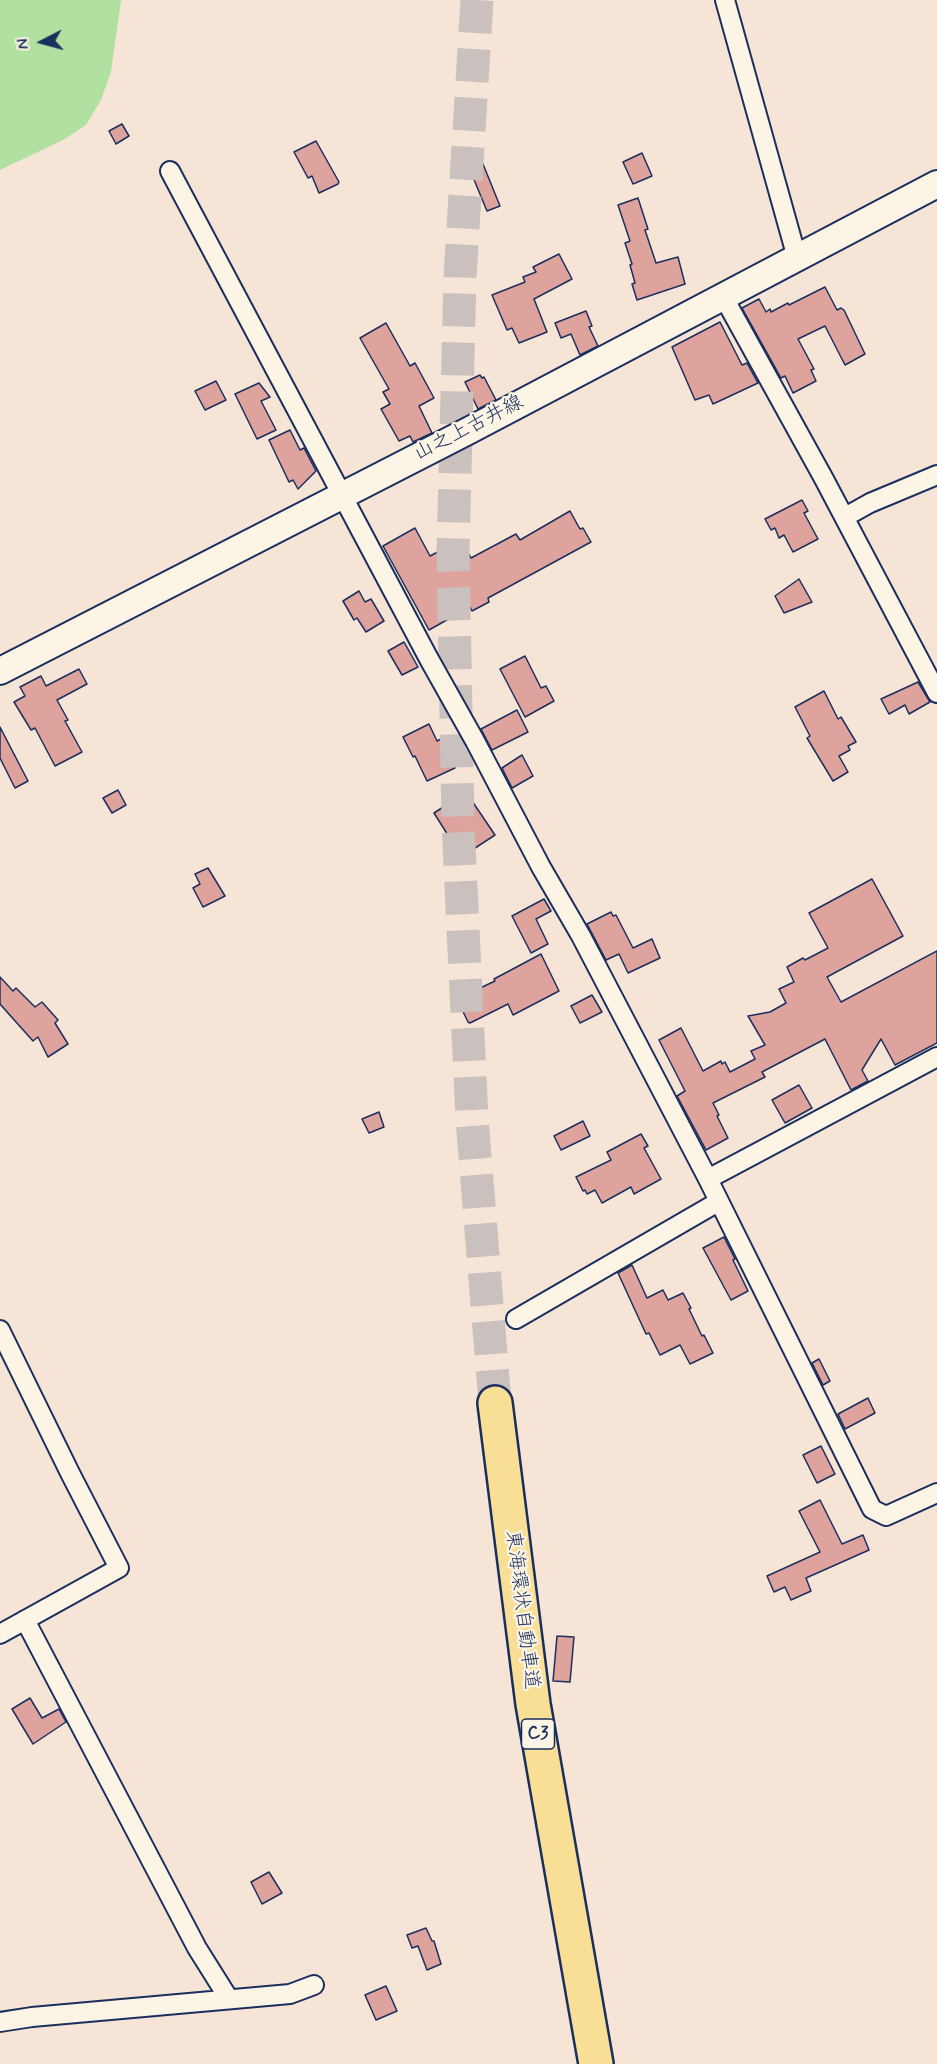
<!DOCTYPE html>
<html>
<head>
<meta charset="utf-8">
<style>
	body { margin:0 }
	#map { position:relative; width:937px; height:2064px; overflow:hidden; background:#f6e5d7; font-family:Mynerve,sans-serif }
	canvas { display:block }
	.north { position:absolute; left:12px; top:12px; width:60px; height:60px; -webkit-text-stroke:4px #fcf5e5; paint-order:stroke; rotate:264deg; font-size:16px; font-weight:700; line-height:24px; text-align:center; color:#1b2f5e }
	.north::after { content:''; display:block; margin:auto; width:21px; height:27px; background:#1b2f5e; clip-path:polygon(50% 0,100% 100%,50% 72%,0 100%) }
</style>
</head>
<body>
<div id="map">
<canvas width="937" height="2064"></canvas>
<div class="north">N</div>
</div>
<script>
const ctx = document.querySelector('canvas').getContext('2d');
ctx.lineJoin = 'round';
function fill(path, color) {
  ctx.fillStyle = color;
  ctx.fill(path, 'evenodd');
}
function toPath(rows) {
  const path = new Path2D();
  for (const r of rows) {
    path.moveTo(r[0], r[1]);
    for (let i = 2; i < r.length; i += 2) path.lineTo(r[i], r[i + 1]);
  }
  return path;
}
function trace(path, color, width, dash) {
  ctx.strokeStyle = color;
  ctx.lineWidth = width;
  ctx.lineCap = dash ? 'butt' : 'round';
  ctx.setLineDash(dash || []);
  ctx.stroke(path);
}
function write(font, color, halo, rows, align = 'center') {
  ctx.font = font + ' Mynerve,"Klee One",sans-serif';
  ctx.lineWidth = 4.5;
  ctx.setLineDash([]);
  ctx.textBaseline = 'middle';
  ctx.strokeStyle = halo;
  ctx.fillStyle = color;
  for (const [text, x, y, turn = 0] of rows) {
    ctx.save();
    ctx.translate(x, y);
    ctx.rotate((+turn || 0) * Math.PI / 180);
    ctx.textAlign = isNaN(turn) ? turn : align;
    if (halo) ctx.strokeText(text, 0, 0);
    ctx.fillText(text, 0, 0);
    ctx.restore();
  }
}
fill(toPath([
	[0,0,121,0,111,72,101,100,86,125,63,140,0,170]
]), '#b0e1a0');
const building = toPath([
	[122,124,129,136,116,144,109,131,122,124],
	[316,141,339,182,338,184,319,193,312,176,308,178,294,152,316,141],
	[642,153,652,176,633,184,623,162,642,153],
	[483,164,500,206,487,211,470,170,483,164],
	[638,198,648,229,645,230,656,263,678,257,685,284,637,300,632,284,635,283,630,265,632,264,625,243,630,241,618,205,638,198],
	[559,254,572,279,534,299,547,332,519,343,512,328,507,330,492,295,525,282,523,277,536,272,533,267,559,254],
	[825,287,837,310,841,308,844,310,865,354,845,365,825,326,798,339,814,369,811,370,816,381,793,393,785,376,781,378,742,308,759,299,766,312,770,309,771,312,788,303,789,305,825,287],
	[586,311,592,326,589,327,598,346,580,355,571,334,561,338,555,323,586,311],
	[720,322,742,365,747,363,758,383,713,404,709,395,695,400,672,347,720,322],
	[386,323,410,366,415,363,434,398,419,406,432,433,413,442,410,436,399,441,381,409,390,404,383,392,389,389,360,338,386,323],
	[480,375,482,378,484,377,496,400,478,409,465,382,480,375],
	[216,381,226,400,205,410,195,391,216,381],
	[259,383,270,397,261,401,276,430,257,439,235,394,259,383],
	[290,430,300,450,304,448,316,471,298,489,293,480,289,482,269,440,290,430],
	[802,500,808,511,804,513,818,539,793,552,784,535,779,538,775,528,771,530,765,519,802,500],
	[570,511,580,529,583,528,591,542,488,598,489,602,472,611,470,607,429,630,383,546,415,528,430,556,461,540,471,558,516,534,520,540,570,511],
	[799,579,812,602,784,613,775,596,799,579],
	[359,591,365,602,371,599,384,621,366,632,357,618,354,620,343,601,359,591],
	[404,642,418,667,402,675,388,651,404,642],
	[525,656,541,688,546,686,554,701,525,717,500,669,525,656],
	[79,669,87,684,57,700,68,720,65,721,82,752,55,766,35,728,31,730,14,702,25,696,20,687,41,676,46,686,79,669],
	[918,682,930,702,909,714,905,705,889,714,881,699,918,682],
	[824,691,838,719,841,717,856,742,848,746,850,750,839,756,848,772,833,781,807,738,810,736,795,707,824,691],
	[517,710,528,732,492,750,481,729,517,710],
	[429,724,437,741,441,739,455,768,427,781,415,756,413,757,403,737,429,724],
	[0,727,28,781,15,788,0,758,0,727],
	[522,755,533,776,512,788,502,768,522,755],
	[118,790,126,805,112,813,103,798,118,790],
	[466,792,495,835,469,852,464,843,456,848,434,813,466,792],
	[208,868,225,896,203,907,193,888,200,884,195,874,208,868],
	[872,879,903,936,827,977,841,1002,937,951,937,1043,895,1065,881,1039,862,1070,868,1081,851,1090,825,1039,762,1072,765,1077,713,1103,719,1115,717,1116,728,1138,706,1150,677,1096,685,1091,659,1040,681,1028,703,1071,721,1061,722,1064,725,1062,730,1072,755,1059,751,1051,765,1045,748,1016,770,1012,786,1003,779,989,794,982,787,967,803,958,805,960,828,948,809,913,872,879],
	[544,899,551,911,536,919,548,944,531,953,512,916,544,899],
	[611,912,613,916,616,915,633,948,652,939,660,958,628,973,619,954,606,960,587,924,611,912],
	[541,954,559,991,513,1015,508,1004,470,1023,468,1022,457,999,495,981,494,979,541,954],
	[0,977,13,991,16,988,35,1007,42,1002,58,1020,55,1023,68,1044,48,1057,38,1037,33,1041,0,1004,0,977],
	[592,995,602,1012,580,1023,571,1006,592,995],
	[799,1085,812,1108,785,1123,772,1100,799,1085],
	[379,1112,384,1127,369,1133,362,1119,379,1112],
	[583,1121,590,1136,561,1150,554,1136,583,1121],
	[641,1134,648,1146,644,1148,661,1179,634,1194,631,1187,602,1203,595,1190,587,1194,585,1190,583,1191,576,1177,611,1160,607,1152,641,1134],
	[724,1237,735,1259,733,1260,748,1291,731,1300,703,1248,724,1237],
	[632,1265,647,1298,663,1290,668,1300,683,1293,691,1308,689,1309,702,1336,704,1335,713,1353,690,1364,680,1345,660,1355,649,1333,646,1334,618,1273,632,1265],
	[819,1359,830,1381,823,1385,812,1363,819,1359],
	[868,1398,875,1413,845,1429,838,1414,868,1398],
	[821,1446,835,1474,817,1483,803,1455,821,1446],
	[820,1500,842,1544,863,1535,869,1550,806,1578,811,1591,791,1600,785,1587,774,1592,767,1576,820,1552,799,1511,820,1500],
	[557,1636,574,1637,570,1682,553,1681,557,1636],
	[30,1698,42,1718,59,1709,66,1722,33,1744,12,1709,30,1698],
	[269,1872,282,1893,262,1904,251,1882,269,1872],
	[426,1928,432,1941,434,1941,441,1964,427,1970,418,1946,412,1948,407,1935,426,1928],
	[386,1986,397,2011,376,2020,365,1995,386,1986]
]);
fill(building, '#dea39d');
trace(building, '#1b2f5e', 1.5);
trace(toPath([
	[477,0,460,277,453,552,458,823,472,1119,495,1403]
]), '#cac1bf', 33, [33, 16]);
const minor = toPath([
	[725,0,797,258],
	[170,171,429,659,475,741,541,867,581,936,708,1179,872,1509,886,1516,937,1493],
	[723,296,824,479,937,693],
	[845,517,870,503,937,475],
	[708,1179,937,1057],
	[516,1319,718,1202],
	[0,1330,70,1473,119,1568,0,1634],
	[25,1620,197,1948,229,1999],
	[0,2022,32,2017,290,1994,314,1985]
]);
const secondary = toPath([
	[0,671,468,431,937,184]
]);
const motorway = toPath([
	[495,1403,533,1704,596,2064]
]);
trace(minor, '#1b2f5e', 22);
trace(secondary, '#1b2f5e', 30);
trace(motorway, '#1b2f5e', 38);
trace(minor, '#fcf5e5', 18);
trace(secondary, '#fcf5e5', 26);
trace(motorway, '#f9df96', 33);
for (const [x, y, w] of [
	[538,1734,33]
]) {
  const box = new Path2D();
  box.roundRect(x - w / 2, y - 15, w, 30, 4.5);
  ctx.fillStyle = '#fcf5e5';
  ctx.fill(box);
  trace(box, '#1b2f5e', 1.5);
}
write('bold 18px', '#1b2f5e', null, [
	["C3",538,1734]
]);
write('20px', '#1b2f5e', '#fcf5e5', [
	["山之上古井線",469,429,-27],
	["東海環状自動車道",521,1610,83]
]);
</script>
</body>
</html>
